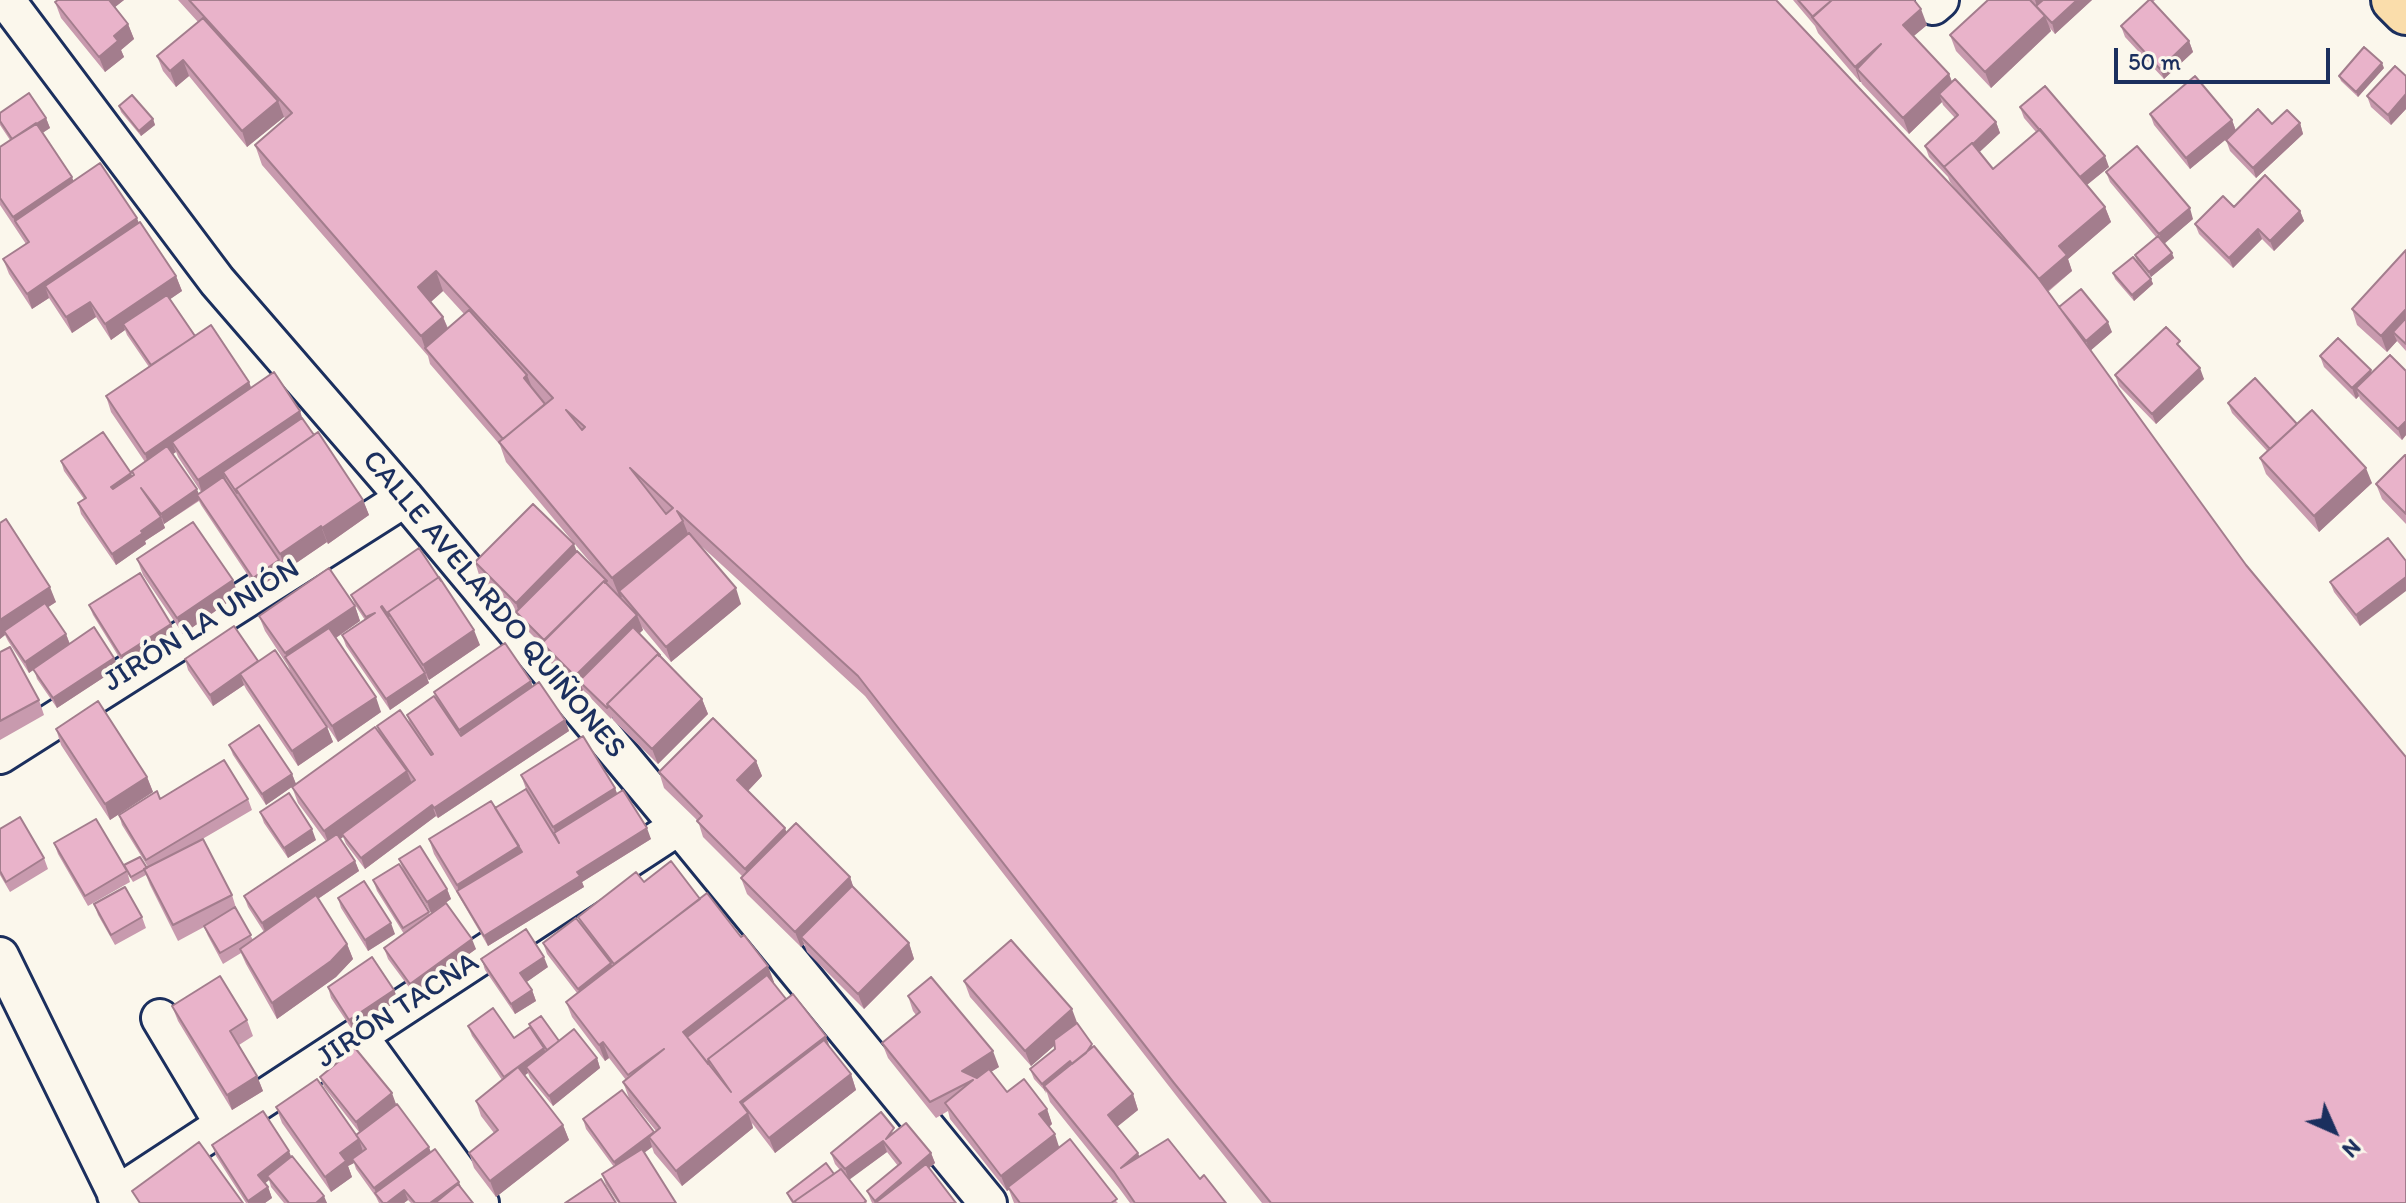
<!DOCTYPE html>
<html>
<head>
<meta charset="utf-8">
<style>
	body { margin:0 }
	#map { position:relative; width:2406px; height:1203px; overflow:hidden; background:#fbf7ec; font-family:Itim,sans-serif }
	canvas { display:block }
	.north { position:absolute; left:2294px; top:1091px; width:80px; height:80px; -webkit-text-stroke:6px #fbf7ec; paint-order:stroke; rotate:135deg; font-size:22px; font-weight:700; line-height:32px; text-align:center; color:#1b2f5e }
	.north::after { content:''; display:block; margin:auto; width:28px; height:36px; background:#1b2f5e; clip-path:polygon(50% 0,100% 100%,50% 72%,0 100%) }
	.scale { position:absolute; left:2114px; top:48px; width:216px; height:36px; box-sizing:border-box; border:4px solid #1b2f5e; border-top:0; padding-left:10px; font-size:24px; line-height:28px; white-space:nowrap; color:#1b2f5e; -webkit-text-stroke:6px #fbf7ec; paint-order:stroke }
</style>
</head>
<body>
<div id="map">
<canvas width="2406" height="1203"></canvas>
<div class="north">N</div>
<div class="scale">50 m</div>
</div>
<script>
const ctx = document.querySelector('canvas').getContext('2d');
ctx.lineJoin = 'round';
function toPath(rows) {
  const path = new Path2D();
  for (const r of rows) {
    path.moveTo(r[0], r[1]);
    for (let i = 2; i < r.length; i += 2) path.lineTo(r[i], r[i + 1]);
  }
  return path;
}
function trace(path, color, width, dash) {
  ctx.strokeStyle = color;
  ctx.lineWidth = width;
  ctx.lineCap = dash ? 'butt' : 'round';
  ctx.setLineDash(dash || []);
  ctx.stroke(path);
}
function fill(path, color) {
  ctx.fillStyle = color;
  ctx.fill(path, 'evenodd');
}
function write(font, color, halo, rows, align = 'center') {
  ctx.font = font + ' Itim,sans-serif';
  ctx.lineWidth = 8;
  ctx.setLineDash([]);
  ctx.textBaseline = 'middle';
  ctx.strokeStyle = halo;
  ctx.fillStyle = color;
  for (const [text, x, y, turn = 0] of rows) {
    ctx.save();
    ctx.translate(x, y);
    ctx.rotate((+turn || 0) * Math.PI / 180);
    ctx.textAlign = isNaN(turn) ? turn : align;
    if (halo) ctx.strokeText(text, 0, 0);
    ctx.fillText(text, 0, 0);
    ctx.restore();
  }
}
const minor = toPath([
	[6,0,217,281,405,498,679,826,988,1203],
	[1933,6,1940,0],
	[0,755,405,498],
	[0,956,121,1203],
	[160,1018,224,1125],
	[359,1036,480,1203],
	[116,1195,679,826]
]);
const major = toPath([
	[2394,0,2406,12]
]);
trace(minor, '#1b2f5e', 42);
trace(major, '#1b2f5e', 50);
trace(minor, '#fbf7ec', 36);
trace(major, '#faddab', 44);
fill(toPath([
	[58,0,124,0,115,7,128,24,134,39,121,50,124,57,105,72,61,18,55,2],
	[178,0,1776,0,1962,197,1950,182,1948,177,1929,157,1925,146,1955,118,1943,105,1942,102,1909,134,1862,84,1861,82,1860,82,1818,33,1815,26,1793,0,1914,0,1927,25,1913,36,1949,74,1952,82,1996,122,2000,133,1979,152,1993,169,2036,132,2024,118,2020,107,2109,167,2087,185,2105,207,2111,222,2068,259,2072,271,2048,292,2059,307,2112,332,2090,351,2406,1203,1262,1203,1182,1103,865,696,699,544,741,604,671,662,641,626,643,630,639,633,702,699,708,714,658,764,613,720,612,717,611,719,583,690,581,692,547,659,542,645,520,623,517,614,480,578,475,562,577,552,600,574,506,462,500,445,430,364,428,356,262,165,255,145,286,119,284,117,247,147,189,76,176,87,163,71,157,56,198,22],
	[443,291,464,314,448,328,443,317,431,302],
	[1988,0,2092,0,2055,34,2049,27,2051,31,1991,88,1956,51,1950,35],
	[2149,0,2155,0,2153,2,2189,41,2193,52,2164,79,2125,37,2121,26],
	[2384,68,2358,97,2341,81,2339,76],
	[2406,76,2406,109,2391,125,2371,107,2367,96],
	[119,106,153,119,155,125,141,136,121,112],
	[0,113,46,118,50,128,42,133,73,181,139,223,176,276,182,291,170,299,195,335,249,382,251,388,300,411,302,418,314,435,363,500,369,515,328,544,327,542,286,570,241,503,283,571,257,589,201,505,199,501,164,524,163,522,165,528,145,541,146,544,116,565,81,514,78,503,84,499,64,471,61,461,131,473,132,476,133,475,132,471,145,462,111,412,106,396,149,367,127,335,125,330,111,340,96,317,72,333,49,298,32,309,9,274,3,259,26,244,0,205,0,147,10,140,0,125],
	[176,452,178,457,201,492,199,494,173,454],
	[2150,114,2232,120,2236,131,2190,169,2154,125],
	[2300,123,2303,134,2256,178,2230,151,2226,140,2272,124],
	[2106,172,2193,219,2164,243,2174,258,2151,277,2137,261,2135,255,2156,237,2110,182],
	[2234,207,2300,211,2304,221,2274,251,2262,239,2233,268,2199,234,2195,224],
	[2406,250,2406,351,2397,341,2387,352,2357,325,2352,309],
	[2113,273,2151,279,2153,284,2134,301,2115,279],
	[2183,350,2204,379,2156,424,2119,386,2115,375],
	[2320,356,2371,373,2406,371,2406,435,2402,440,2360,399,2359,396,2356,399,2324,367],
	[2228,403,2297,424,2372,483,2319,532,2266,474,2260,458,2267,451,2232,413],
	[2406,455,2406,524,2382,499,2376,484],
	[0,523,56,602,48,607,66,634,70,644,114,658,118,668,57,708,37,679,34,669,29,673,8,641,5,635,0,639],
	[137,559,233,580,238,595,183,634,143,575],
	[2406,561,2360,626,2334,592,2330,582],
	[351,595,480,645,429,680,427,678,429,683,390,710,346,646,342,635,365,620,355,605],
	[89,605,171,624,175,635,125,667,93,615],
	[355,606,360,621,336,638,381,712,338,742,291,673,288,666,265,631,259,616],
	[0,652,39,700,44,715,0,740],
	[185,659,258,661,327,727,333,742,298,766,246,689,244,685,213,706,188,670],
	[533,687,565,720,569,731,438,818,436,816,365,869,346,844,343,837,340,839,355,861,359,871,318,899,347,944,353,959,336,977,277,1019,246,964,241,953,223,964,208,936,204,927,178,941,150,885,146,875,133,882,126,871,148,867,122,825,119,815,160,799,248,799,252,810,199,841,232,895,237,911,253,940,264,932,248,907,244,896,326,841,298,803,292,787,379,732,377,726,410,724,407,715,436,699,434,692],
	[56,729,147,777,153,792,110,820,61,745],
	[229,745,292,774,296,784,266,805,233,755],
	[756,761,762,776,748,791,787,833,850,877,854,889,909,943,914,959,864,1009,807,952,804,944,801,947,747,894,741,878,743,877,703,837,698,821,664,788,659,772],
	[521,775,615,788,617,794,651,839,582,882,584,887,488,946,434,854,429,839,495,808,526,789],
	[260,812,316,840,288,858,264,823],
	[0,829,44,858,48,869,10,892,0,875],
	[54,843,127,871,130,882,88,906,58,854],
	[399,859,447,889,451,899,431,913,403,870],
	[373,880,429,912,430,915,476,949,414,994,388,959,384,948,404,934,377,891],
	[644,882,700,899,774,982,773,982,786,999,830,1047,851,1074,856,1090,775,1153,752,1123,753,1128,682,1186,654,1153,652,1147,644,1153,676,1203,618,1203,606,1185,602,1174,614,1167,586,1129,583,1119,654,1133,656,1131,629,1098,623,1082,626,1080,609,1058,605,1061,572,1017,566,1002,577,993,547,954,543,943,581,925,578,917],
	[338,898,395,934,368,951,341,908],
	[94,904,142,917,146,928,115,945,98,915],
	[481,959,548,967,526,982,532,990,536,1001,515,1014,485,970],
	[964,981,1078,1024,1093,1047,1133,1094,1138,1110,1117,1127,1140,1157,1200,1179,1226,1203,1130,1203,1119,1188,1050,1102,1047,1093,1034,1079,1030,1069,1055,1049,1055,1045,1031,1066,970,997],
	[328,987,394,990,398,1000,353,1031,331,998],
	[908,996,999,1067,991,1072,1007,1092,1047,1109,1052,1124,1049,1127,1059,1147,1118,1203,1014,1203,1009,1190,1007,1191,950,1119,948,1111,936,1118,888,1058,882,1043,916,1015,913,1011],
	[172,1006,247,1020,253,1036,239,1045,257,1076,263,1091,232,1110,178,1021],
	[468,1026,514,1038,530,1027,559,1041,597,1058,600,1068,553,1106,530,1078,528,1073,525,1075,563,1125,569,1140,496,1197,474,1168,469,1153,494,1133,481,1116,476,1101,502,1080,472,1036],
	[320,1077,396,1104,375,1120,431,1152,473,1203,411,1203,408,1200,404,1203,379,1203,376,1197,356,1169,354,1163,348,1166,352,1177,331,1192,282,1123,276,1107,356,1135,359,1132,324,1087],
	[896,1131,931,1153,935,1163,929,1168,956,1203,872,1203,867,1191,898,1166,887,1152,849,1179,867,1203,792,1203,789,1198,787,1193,834,1174,840,1170,835,1164,831,1153],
	[212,1145,291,1157,327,1203,284,1203,271,1187,269,1180,265,1183,268,1187,272,1198,265,1203,246,1203,216,1156]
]), '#c89aae');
fill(toPath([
	[106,0,124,0,110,11],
	[2035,0,2058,0,2040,16],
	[2077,0,2092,0,2055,34,2052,23],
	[1921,9,1927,25,1908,41,1903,25],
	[2045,16,2051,31,1991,88,1985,72],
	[128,24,134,39,121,50,124,57,105,72,99,57,114,36],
	[2189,41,2193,52,2164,79,2160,69],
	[1881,44,1857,69,1861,82,1860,82,1855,67],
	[183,60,189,76,176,87,170,71],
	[2382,63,2384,68,2358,97,2356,92],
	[1949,74,1955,90,1939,94,1942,102,1909,134,1903,118],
	[2406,94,2406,109,2391,125,2388,115],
	[278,101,284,117,247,147,242,131],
	[46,118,50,128,17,150,13,140],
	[153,119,155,125,141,136,139,131],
	[2232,120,2236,131,2190,169,2186,158],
	[1996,122,2000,133,1953,177,1946,169],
	[2300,123,2303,134,2256,178,2253,168],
	[2105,156,2109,167,2083,188,2079,177],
	[72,177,78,192,15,221,19,232,13,217],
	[2105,207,2111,222,2068,259,2072,271,2044,294,2039,279,2059,246],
	[2190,208,2193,219,2163,245,2159,234],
	[2300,211,2304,221,2274,251,2270,241],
	[137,218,143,234,45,286,49,298,32,309,27,294],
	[2258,229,2262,239,2233,268,2229,258],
	[2172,253,2174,258,2151,277,2149,272],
	[436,271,443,291,425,307,418,287],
	[176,276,182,291,127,329,123,324,125,330,111,340,105,324],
	[2151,279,2153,284,2134,301,2132,295],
	[90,302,96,317,72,333,66,317],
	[2406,309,2406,330,2393,332,2397,341,2387,352,2381,336],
	[443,317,451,337,425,348,421,336],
	[2108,322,2112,332,2090,351,2086,341],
	[2200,368,2204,379,2156,424,2152,414],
	[2371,370,2374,381,2356,388,2359,396,2356,399,2352,388],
	[527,375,533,390,524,378],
	[249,382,255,398,172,442,176,452,150,469,145,454],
	[300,411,305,427,223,472,226,480,203,496,198,480],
	[2406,421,2406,435,2402,440,2398,429],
	[2366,468,2372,483,2319,532,2314,516],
	[131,473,135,484,115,497,111,487],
	[197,489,201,500,197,495,199,500,164,524,161,514],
	[363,500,369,515,328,544,322,528],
	[161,517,165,528,145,541,146,544,116,565,112,554,141,531],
	[683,521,691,541,619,591,622,597,620,598,612,578],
	[321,526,327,542,286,570,280,554],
	[574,544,580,560,521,619,516,603],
	[279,560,283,571,257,589,253,578],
	[2406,577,2406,591,2360,626,2356,615],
	[233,580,238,595,183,634,177,618],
	[50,587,56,602,6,635,4,631,5,635,0,639,0,620],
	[736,588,741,604,671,662,666,647],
	[355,606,360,621,292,668,285,653],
	[637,615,643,630,586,687,579,681,583,690,581,692,575,676],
	[171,624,175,635,125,667,121,656],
	[474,630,480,645,429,680,423,665],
	[66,634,70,645,29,673,25,662],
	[114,658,118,668,57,708,53,698],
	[425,673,429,683,390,710,386,699],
	[240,674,244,685,213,706,210,695],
	[531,681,536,697,465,745,459,730],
	[376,697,381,712,338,742,332,726],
	[702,699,708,714,658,764,652,749],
	[565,720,569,731,438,818,434,808],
	[327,727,333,742,298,766,292,751],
	[756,761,762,776,743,796,737,780],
	[407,771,413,786,342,834,343,837,330,847,324,831],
	[292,774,296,784,266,805,262,794],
	[147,777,153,792,110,820,105,804],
	[615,788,621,804,559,842,553,827],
	[432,805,436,816,365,869,361,858],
	[647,828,651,839,582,882,584,887,488,946,484,936,577,872],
	[785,828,791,844,750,884,745,869],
	[312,829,316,840,288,858,284,848],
	[519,846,525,862,462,901,457,885],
	[355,861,359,871,266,934,262,923],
	[850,877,855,892,801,937,804,944,801,947,795,932],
	[447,889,451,899,431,913,427,902],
	[391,923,395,934,368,951,365,940],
	[472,939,476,949,414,994,410,984],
	[909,943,914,959,864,1009,858,994],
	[347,944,353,959,336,977,277,1019,272,1003],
	[544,957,548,967,524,984,520,973],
	[611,963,615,974,582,999,578,989],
	[768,966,774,982,692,1045,683,1032],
	[394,990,398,1000,353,1031,349,1020],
	[532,990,536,1001,515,1014,511,1004],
	[1072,1009,1078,1025,1031,1066,1025,1051],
	[826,1036,831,1051,742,1103,746,1114,748,1113,753,1128,682,1186,676,1171,740,1102],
	[603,1042,609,1058,605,1061,599,1045],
	[544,1048,548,1059,526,1067,528,1073,507,1088,504,1077],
	[993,1051,999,1067,974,1082,962,1071],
	[597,1058,600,1068,553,1106,549,1096],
	[1070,1061,1073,1072,1044,1086,1046,1094,1042,1084],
	[851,1074,856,1090,775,1153,769,1138],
	[257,1076,263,1091,232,1110,227,1095],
	[392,1093,396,1104,360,1133,356,1122],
	[1133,1094,1138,1110,1113,1130,1108,1115],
	[1047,1109,1052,1124,1045,1130,1039,1114],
	[563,1125,569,1140,496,1197,490,1181],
	[654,1132,649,1137,652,1147,618,1172,614,1162],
	[1055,1134,1060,1150,1007,1191,1001,1176],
	[359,1139,364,1155,352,1159,354,1163,348,1166,352,1177,331,1192,325,1177,340,1153],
	[883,1141,887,1152,849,1180,845,1169],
	[429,1147,433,1158,377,1195,374,1188],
	[289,1151,293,1161,267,1176,269,1180,262,1186,258,1175],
	[931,1153,935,1163,889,1203,876,1203,875,1201],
	[1138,1153,1144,1168,1121,1168],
	[459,1182,463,1192,448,1203,430,1203],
	[268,1187,272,1198,265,1203,248,1203,248,1201],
	[404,1190,408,1200,404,1203,387,1203],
	[324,1196,327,1203,316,1203]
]), '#a37d8d');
const building = toPath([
	[58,0,109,0,128,24,114,36,118,41,99,57,55,2,58,0],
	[189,0,1776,0,2036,275,2246,565,2406,757,2406,1203,1271,1203,1174,1083,858,676,677,511,683,521,612,578,499,442,553,398,436,271,418,287,443,317,421,336,255,145,292,113,189,0],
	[566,410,585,427,582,430,566,410],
	[630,468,673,508,666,514,630,468],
	[1798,0,1832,0,1813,17,1798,0],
	[1832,0,1914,0,1921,9,1903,25,1949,74,1903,118,1857,69,1881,44,1855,67,1812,17,1832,0],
	[1988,0,2030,0,2045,16,1985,72,1950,35,1988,0],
	[2043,0,2077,0,2052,23,2036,6,2043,0],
	[2149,0,2151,0,2189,41,2160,69,2121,26,2149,0],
	[203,18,278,101,242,131,183,60,170,71,157,56,203,18],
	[2364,47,2382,63,2356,92,2339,76,2364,47],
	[2395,66,2406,76,2406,94,2388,115,2367,96,2395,66],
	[2195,76,2232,120,2186,158,2150,114,2195,76],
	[1955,79,1996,122,1973,144,1972,143,1944,167,1925,146,1958,115,1939,94,1955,79],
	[2045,86,2105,156,2080,177,2020,107,2045,86],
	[29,93,46,118,12,139,0,121,0,113,29,93],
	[132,95,153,119,139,131,119,106,132,95],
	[2258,109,2272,124,2287,110,2300,123,2253,168,2226,140,2258,109],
	[36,123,72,177,13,217,0,198,0,147,36,123],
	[2040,129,2105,207,2059,246,2067,255,2039,279,1944,167,1972,143,1993,169,2040,129],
	[2137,146,2190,208,2159,234,2106,172,2137,146],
	[100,163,137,218,27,294,3,259,29,242,15,221,100,163],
	[2265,175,2300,211,2270,241,2258,229,2229,258,2195,224,2223,196,2234,207,2265,175],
	[140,222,176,276,105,324,90,302,66,317,45,286,140,222],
	[2158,236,2172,253,2149,272,2135,255,2158,236],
	[2406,250,2406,309,2381,336,2352,309,2406,250],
	[2133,257,2151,279,2132,295,2113,273,2133,257],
	[2081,289,2108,322,2086,341,2059,307,2081,289],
	[167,295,195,336,151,365,123,324,167,295],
	[469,310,527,375,524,378,545,404,503,439,425,348,469,310],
	[2406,318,2406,344,2393,332,2406,318],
	[211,325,249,382,145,454,106,396,211,325],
	[2166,327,2180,341,2177,344,2200,368,2152,414,2115,375,2166,327],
	[2338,338,2371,370,2352,388,2320,356,2338,338],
	[2390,355,2406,371,2406,421,2398,429,2356,388,2390,355],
	[274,372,300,411,198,480,172,442,274,372],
	[2255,378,2297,424,2270,449,2228,403,2255,378],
	[2312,410,2366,468,2314,516,2260,458,2312,410],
	[302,418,314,435,236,489,237,493,223,472,302,418],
	[103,432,131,473,111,487,113,489,134,475,132,471,167,446,197,489,161,514,141,488,161,517,141,531,143,533,112,554,78,503,86,498,61,461,103,432],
	[318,432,363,500,322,528,321,526,280,554,236,489,318,432],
	[2405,455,2406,455,2406,514,2376,484,2405,455],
	[223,477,279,560,253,578,197,495,223,477],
	[533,504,574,544,516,603,475,562,533,504],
	[6,519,50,587,0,620,0,523,6,519],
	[193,522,233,580,177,618,137,559,193,522],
	[689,533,736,588,666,647,619,591,689,533],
	[2388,538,2406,561,2406,577,2356,615,2330,582,2388,538],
	[419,548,441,581,439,577,388,612,389,616,382,606,381,607,425,673,386,699,342,635,375,613,366,617,351,595,419,548],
	[577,551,607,581,605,583,604,581,544,640,516,612,577,551],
	[329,568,355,606,285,653,259,616,329,568],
	[140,573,171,624,121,656,89,605,140,573],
	[439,577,474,630,423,665,388,612,439,577],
	[604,581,637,615,575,676,542,643,604,581],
	[45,603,66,634,25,662,4,631,45,603],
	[234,626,258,661,210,695,185,659,234,626],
	[94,627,114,658,53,698,33,669,94,627],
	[633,627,660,655,659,656,658,654,607,704,608,707,607,708,579,681,633,627],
	[329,628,376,697,332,726,285,657,329,628],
	[505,643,531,681,459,730,434,692,505,643],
	[10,647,39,700,0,721,0,652,10,647],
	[275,650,327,727,292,751,240,674,275,650],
	[658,654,702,699,652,749,607,704,658,654],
	[539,682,565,720,434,808,432,805,361,858,342,834,415,780,377,726,400,710,431,755,433,754,407,715,434,696,461,736,539,682],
	[98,701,147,777,105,804,56,729,98,701],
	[713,718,756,761,737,780,785,828,745,869,697,821,702,816,659,772,713,718],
	[259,725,292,774,262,794,229,745,259,725],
	[375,727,407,771,324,831,292,787,375,727],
	[583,736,615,788,553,827,521,775,583,736],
	[224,760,248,799,146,860,119,815,157,791,160,799,224,760],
	[526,789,559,843,554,833,623,790,647,828,577,872,580,876,484,936,457,891,522,852,495,808,526,789],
	[289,793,312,829,284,848,260,812,289,793],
	[491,801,519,846,457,885,429,839,491,801],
	[20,817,44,858,6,882,0,871,0,829,20,817],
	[96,819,127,871,85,896,54,843,96,819],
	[796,823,850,877,795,932,741,878,796,823],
	[337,834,355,861,262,923,244,896,337,834],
	[203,839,232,895,173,925,144,869,203,839],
	[420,846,447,889,427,902,399,859,420,846],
	[140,857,147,868,131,877,124,865,140,857],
	[671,861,700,899,614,964,578,917,636,872,644,882,671,861],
	[399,864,429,912,403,928,373,880,399,864],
	[364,881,391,923,365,940,338,898,364,881],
	[852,886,909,943,858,994,801,937,852,886],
	[125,887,142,917,111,935,94,904,125,887],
	[707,893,741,937,744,935,768,966,683,1032,731,1092,708,1059,793,994,826,1036,740,1102,748,1113,676,1171,649,1137,660,1128,623,1082,664,1049,628,1075,603,1042,599,1045,566,1002,707,893],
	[316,895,347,944,331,961,272,1003,240,949,316,895],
	[446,903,472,939,410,984,384,948,446,903],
	[235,907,251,935,220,953,204,926,235,907],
	[576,918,611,963,578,989,543,943,576,918],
	[526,929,544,957,520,973,532,990,511,1004,481,959,526,929],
	[1011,940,1072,1009,1025,1051,964,981,1011,940],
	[372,957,394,990,349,1020,328,987,372,957],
	[767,975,786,999,708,1059,709,1063,708,1064,687,1037,767,975],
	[220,976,247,1020,230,1031,257,1076,227,1095,172,1006,220,976],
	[931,977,993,1051,962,1071,977,1078,989,1069,1007,1092,1024,1079,1047,1109,1039,1114,1055,1134,1001,1176,945,1103,973,1080,930,1102,882,1043,920,1012,908,996,931,977],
	[493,1008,514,1038,530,1027,544,1048,504,1077,468,1026,493,1008],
	[541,1016,559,1041,547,1050,529,1024,541,1016],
	[1077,1023,1092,1044,1086,1053,1072,1064,1070,1061,1042,1084,1030,1069,1055,1049,1054,1040,1077,1023],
	[574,1029,597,1058,549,1096,526,1067,574,1029],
	[824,1040,851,1074,769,1138,742,1103,824,1040],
	[1094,1046,1133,1094,1108,1115,1138,1153,1121,1168,1168,1139,1200,1179,1204,1175,1226,1203,1135,1203,1114,1172,1044,1086,1094,1046],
	[355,1048,392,1093,356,1122,320,1077,355,1048],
	[518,1067,563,1125,490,1181,469,1153,498,1130,476,1101,518,1067],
	[317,1079,359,1139,340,1153,346,1161,325,1177,276,1107,317,1079],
	[622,1090,654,1132,614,1162,583,1119,622,1090],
	[397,1104,429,1147,374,1188,352,1159,366,1149,356,1135,397,1104],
	[263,1111,289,1151,258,1175,268,1187,248,1201,212,1145,263,1111],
	[881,1112,894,1128,886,1139,906,1123,931,1153,875,1201,867,1191,901,1163,883,1141,845,1169,831,1153,881,1112],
	[1070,1139,1117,1199,1111,1203,1020,1203,1008,1187,1070,1139],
	[199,1142,243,1203,140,1203,132,1191,199,1142],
	[435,1149,459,1182,430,1203,415,1203,404,1190,387,1203,383,1203,375,1193,435,1149],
	[642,1149,676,1203,620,1203,602,1174,642,1149],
	[292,1156,324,1196,316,1203,289,1203,267,1176,292,1156],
	[826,1163,834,1174,795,1201,796,1203,794,1203,787,1193,826,1163],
	[926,1164,956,1203,875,1203,926,1164],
	[841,1169,866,1201,864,1203,796,1203,795,1201,841,1169],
	[601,1179,616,1203,565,1203,601,1179],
	[458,1184,473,1203,435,1203,458,1184]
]);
fill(building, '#e9b3ca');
trace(building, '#a37d8d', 2);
write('30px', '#1b2f5e', '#fbf7ec', [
	["CALLE AVELARDO QUIÑONES",493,605,50],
	["JIRÓN LA UNIÓN",202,626,-32],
	["JIRÓN TACNA",398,1011,-33]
]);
</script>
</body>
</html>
